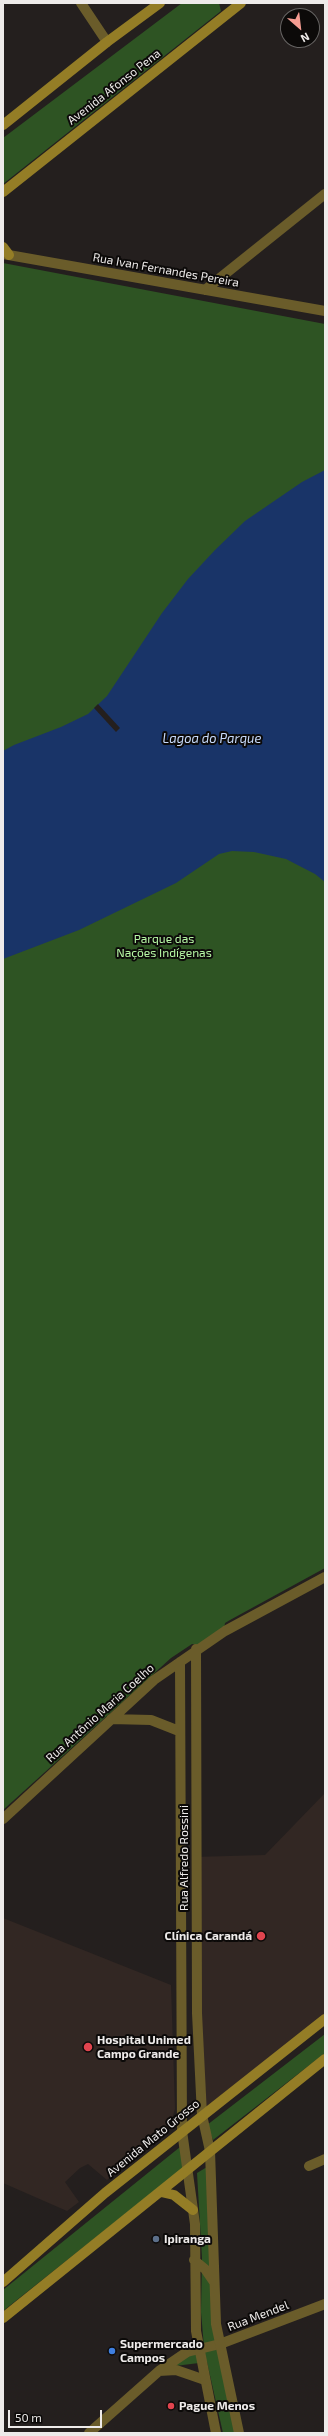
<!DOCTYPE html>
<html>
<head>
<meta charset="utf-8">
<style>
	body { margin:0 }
	#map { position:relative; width:328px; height:2436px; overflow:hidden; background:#241f1e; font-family:"Exo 2",sans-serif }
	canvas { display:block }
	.frame { position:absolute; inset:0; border:4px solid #eeebea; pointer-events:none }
	.north { position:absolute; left:280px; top:8px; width:40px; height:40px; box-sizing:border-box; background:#0c0a09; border:1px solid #666463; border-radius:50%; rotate:152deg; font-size:11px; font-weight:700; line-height:16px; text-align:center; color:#eeebea }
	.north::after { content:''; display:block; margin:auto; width:14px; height:18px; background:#f59c92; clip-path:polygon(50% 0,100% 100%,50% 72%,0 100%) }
	.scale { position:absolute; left:8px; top:2410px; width:94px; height:18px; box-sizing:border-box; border:2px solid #eeebea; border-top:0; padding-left:5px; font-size:12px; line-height:14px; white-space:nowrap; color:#eeebea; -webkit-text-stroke:3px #0c0a09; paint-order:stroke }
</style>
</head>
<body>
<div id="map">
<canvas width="328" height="2436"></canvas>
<div class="frame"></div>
<div class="north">N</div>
<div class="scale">50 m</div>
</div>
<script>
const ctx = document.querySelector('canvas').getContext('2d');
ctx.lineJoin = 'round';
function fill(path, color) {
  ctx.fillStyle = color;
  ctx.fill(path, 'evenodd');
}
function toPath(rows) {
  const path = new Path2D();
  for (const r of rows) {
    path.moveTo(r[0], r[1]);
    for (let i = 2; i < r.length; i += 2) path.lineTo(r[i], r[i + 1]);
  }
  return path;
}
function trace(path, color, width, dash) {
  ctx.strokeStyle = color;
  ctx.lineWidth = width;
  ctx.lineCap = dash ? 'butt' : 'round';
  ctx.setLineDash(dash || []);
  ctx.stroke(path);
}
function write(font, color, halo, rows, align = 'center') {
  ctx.font = font + ' "Exo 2",sans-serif';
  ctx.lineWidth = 4;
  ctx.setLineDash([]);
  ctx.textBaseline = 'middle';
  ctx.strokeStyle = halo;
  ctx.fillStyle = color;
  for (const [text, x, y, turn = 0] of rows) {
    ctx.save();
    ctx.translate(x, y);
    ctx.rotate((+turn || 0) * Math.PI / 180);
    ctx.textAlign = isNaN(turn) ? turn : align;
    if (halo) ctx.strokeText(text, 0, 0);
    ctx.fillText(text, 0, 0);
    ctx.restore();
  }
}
fill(toPath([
	[325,1793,325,2014,206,2107,193,1857,265,1855],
	[3,1918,171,1985,175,2109,169,2128,107,2180,88,2164,80,2168,65,2182,79,2202,67,2211,3,2183]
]), '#322723');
fill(toPath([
	[182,3,219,3,221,11,3,184,3,138],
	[3,263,325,324,325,1568,230,1620,225,1623,224,1629,199,1645,192,1644,171,1658,3,1810],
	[325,2034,325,2053,213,2140,207,2125],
	[180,2147,183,2168,3,2311,3,2290],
	[207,2167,212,2266,236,2433,223,2433,207,2362,175,2366,185,2355,204,2347,201,2312,202,2258,197,2173]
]), '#2e5423');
fill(toPath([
	[325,470,325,882,315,874,286,859,254,852,232,851,219,854,176,883,79,930,3,959,3,751,14,745,61,727,88,714,107,696,162,613,188,579,215,550,245,521,302,482]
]), '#193468');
fill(toPath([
	[98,704,120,728,116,732,94,708]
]), '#241f1e');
trace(toPath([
	[81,3,107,42],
	[3,254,325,311],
	[205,290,325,194],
	[309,2166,325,2159],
	[159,2371,176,2370,205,2380],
	[89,2433,159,2371,187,2352,220,2344,325,2304]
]), '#6a5c2a', 10);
trace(toPath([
	[196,1649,197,2013,202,2115,210,2151,216,2324,239,2433],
	[180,1662,182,2131,195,2224,196,2331,216,2433],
	[111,1719,151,1720,179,1731],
	[3,1819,154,1680,225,1631,325,1577],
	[194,2260,205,2269,214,2282]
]), '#6a5c2a', 10);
trace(toPath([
	[3,125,107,42,160,3],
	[3,192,241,3],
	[3,247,9,255],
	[161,2192,174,2195,193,2210],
	[3,2282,105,2193,325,2019],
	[3,2318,325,2059]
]), '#947d26', 10);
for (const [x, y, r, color] of [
	[261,1936,5,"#e0444e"],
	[88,2047,5,"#e0444e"],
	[156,2239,4,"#5c6f8a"],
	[112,2351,4,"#3f7fe0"],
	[171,2406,4,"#e0444e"]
]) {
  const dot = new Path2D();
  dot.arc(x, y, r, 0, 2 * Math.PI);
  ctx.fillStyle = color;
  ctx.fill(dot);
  trace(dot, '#0c0a09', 1.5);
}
write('12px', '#eeebea', '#0c0a09', [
	["Avenida Afonso Pena",114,87,-38],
	["Rua Ivan Fernandes Pereira",166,270,10],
	["Rua Antônio Maria Coelho",100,1713,-42],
	["Rua Alfredo Rossini",184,1858,-90],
	["Avenida Mato Grosso",153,2138,-39],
	["Rua Mendel",258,2316,-21]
]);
write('12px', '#b7f8a5', '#0c0a09', [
	["Parque das",164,939],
	["Nações Indígenas",164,953]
]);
write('bold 12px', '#eeebea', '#0c0a09', [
	["Clínica Carandá",252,1936,"right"],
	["Hospital Unimed",97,2040],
	["Campo Grande",97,2054],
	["Ipiranga",164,2239],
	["Supermercado",120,2344],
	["Campos",120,2358],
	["Pague Menos",179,2406]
], 'left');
write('italic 13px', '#c8dbfc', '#0c0a09', [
	["Lagoa do Parque",212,739]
]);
</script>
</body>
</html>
